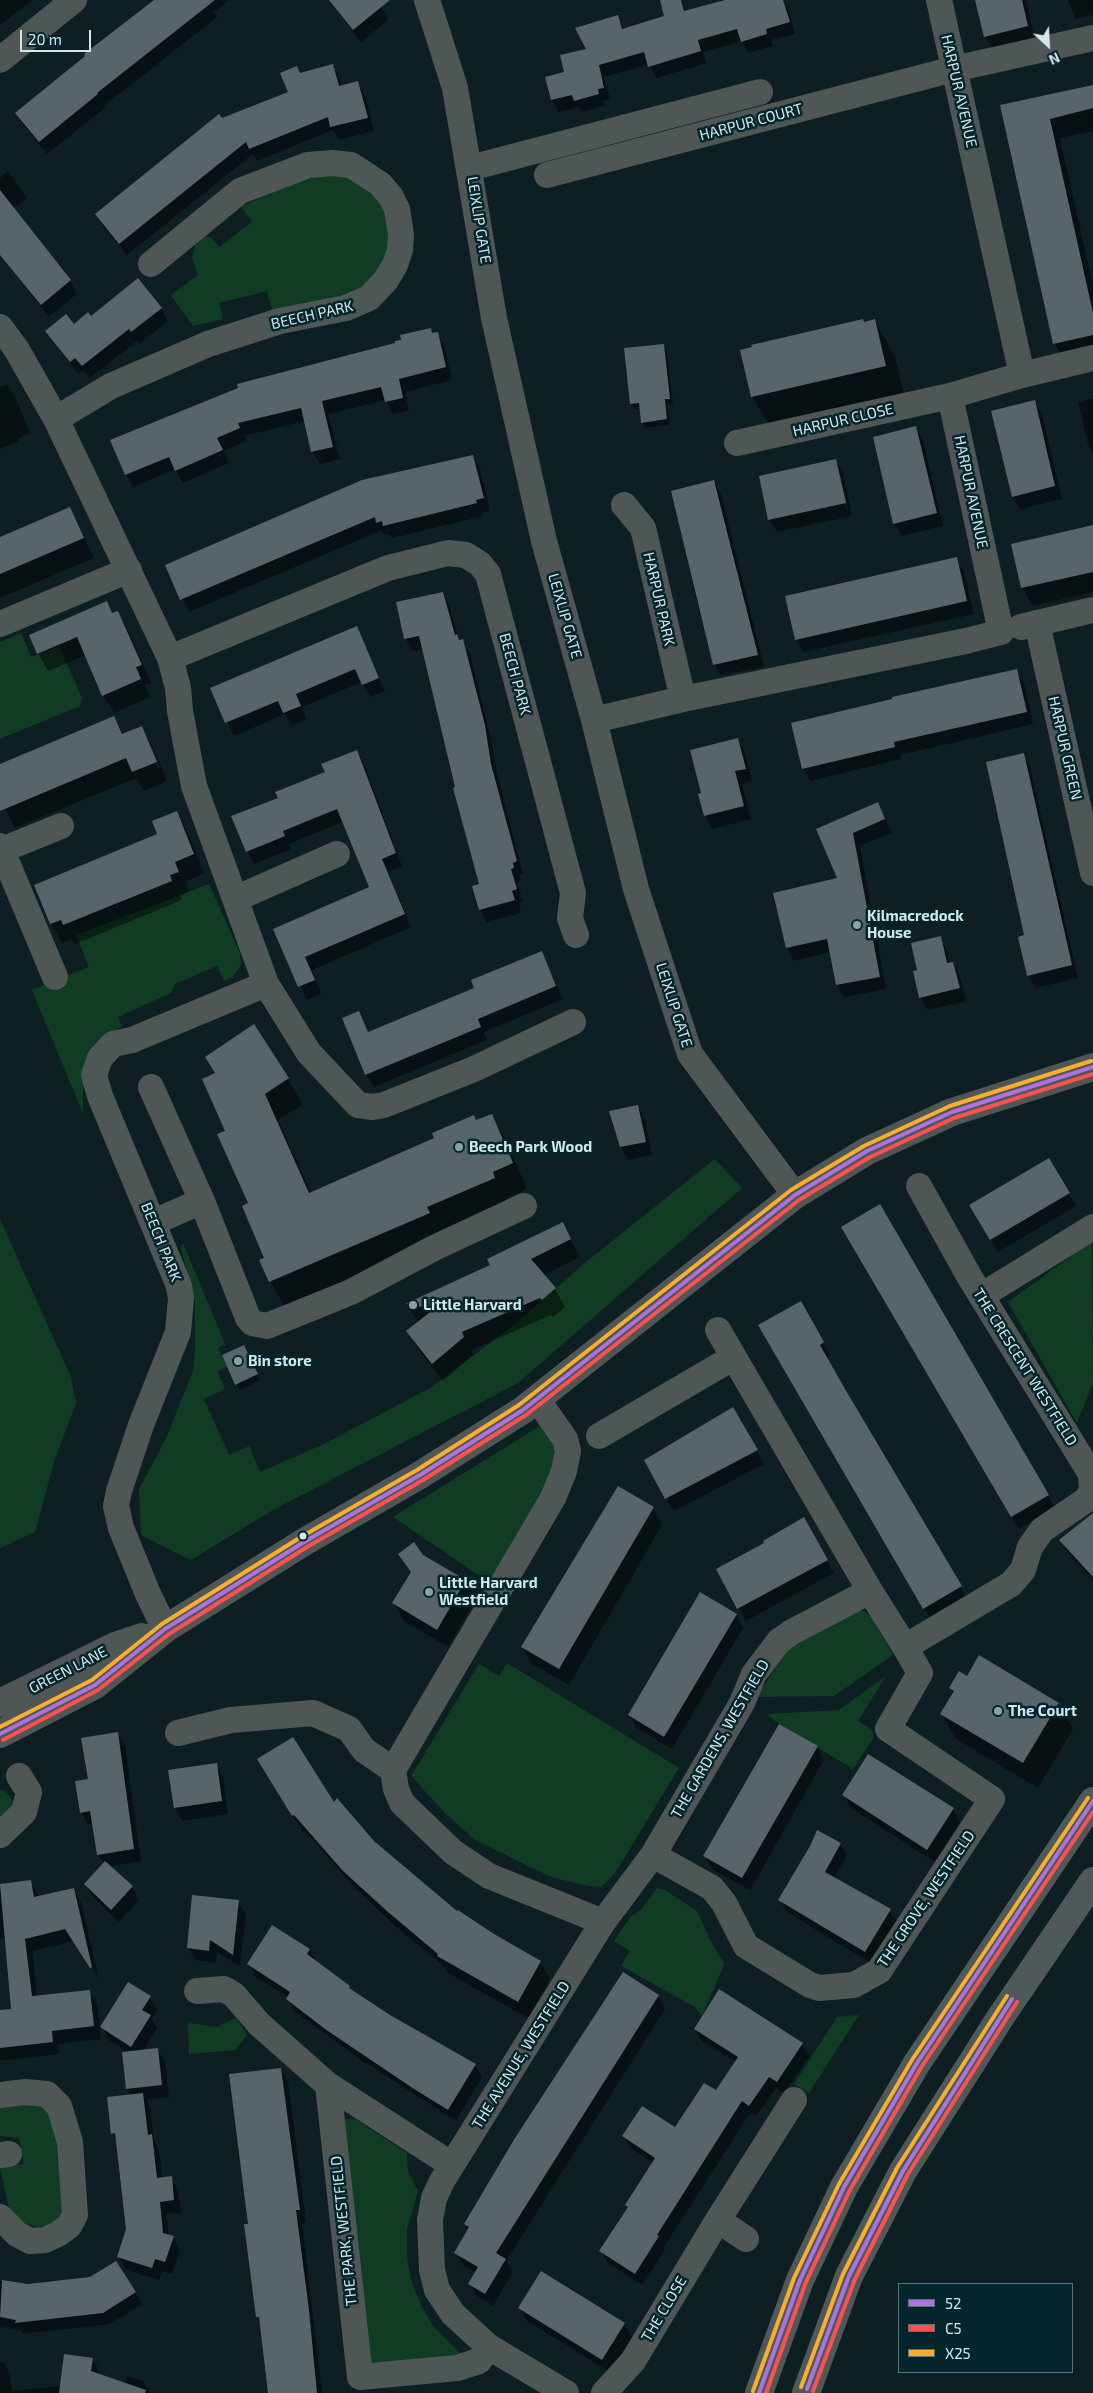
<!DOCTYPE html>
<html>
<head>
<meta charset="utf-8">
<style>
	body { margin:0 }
	#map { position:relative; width:1093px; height:2393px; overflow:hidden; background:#0e1f23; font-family:"Exo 2",sans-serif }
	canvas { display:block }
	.legend { position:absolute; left:898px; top:2283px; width:175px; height:90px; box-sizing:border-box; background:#05252c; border:1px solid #577379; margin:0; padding:6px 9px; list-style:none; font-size:15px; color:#d2e8ed }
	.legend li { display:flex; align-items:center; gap:10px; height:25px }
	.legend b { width:25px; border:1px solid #577379 }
	.north { position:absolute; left:1023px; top:20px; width:50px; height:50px; -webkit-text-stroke:4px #05252c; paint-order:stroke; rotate:155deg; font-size:14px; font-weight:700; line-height:20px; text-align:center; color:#d2e8ed }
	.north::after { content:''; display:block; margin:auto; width:18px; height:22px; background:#d2e8ed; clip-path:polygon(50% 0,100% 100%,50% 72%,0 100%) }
	.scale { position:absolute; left:20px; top:30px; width:71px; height:22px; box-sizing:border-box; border:2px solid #d2e8ed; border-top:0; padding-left:6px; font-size:15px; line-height:18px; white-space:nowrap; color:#d2e8ed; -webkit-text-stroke:4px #05252c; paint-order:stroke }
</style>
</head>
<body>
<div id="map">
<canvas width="1093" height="2393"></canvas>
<ul class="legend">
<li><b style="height:6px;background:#ad72e1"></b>52</li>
<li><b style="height:6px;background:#fa524e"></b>C5</li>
<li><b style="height:6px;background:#f9af2d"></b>X25</li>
</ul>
<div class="north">N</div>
<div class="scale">20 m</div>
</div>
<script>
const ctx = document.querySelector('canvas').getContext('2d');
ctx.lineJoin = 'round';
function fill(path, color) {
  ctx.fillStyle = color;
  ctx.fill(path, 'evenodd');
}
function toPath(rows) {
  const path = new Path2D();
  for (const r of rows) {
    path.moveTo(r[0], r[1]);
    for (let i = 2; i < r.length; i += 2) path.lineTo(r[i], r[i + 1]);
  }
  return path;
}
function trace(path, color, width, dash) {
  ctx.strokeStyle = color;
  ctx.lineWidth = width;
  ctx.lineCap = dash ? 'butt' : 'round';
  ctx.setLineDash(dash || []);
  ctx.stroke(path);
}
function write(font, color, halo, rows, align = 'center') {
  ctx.font = font + ' "Exo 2",sans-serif';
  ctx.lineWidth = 5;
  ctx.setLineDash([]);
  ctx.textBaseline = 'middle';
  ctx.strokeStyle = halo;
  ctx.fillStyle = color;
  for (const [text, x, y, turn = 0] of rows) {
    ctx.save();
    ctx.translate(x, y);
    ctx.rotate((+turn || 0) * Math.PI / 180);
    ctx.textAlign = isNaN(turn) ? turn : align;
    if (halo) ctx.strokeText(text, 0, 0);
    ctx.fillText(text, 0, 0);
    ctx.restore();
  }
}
fill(toPath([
	[313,173,356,177,387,213,390,236,384,263,370,283,346,296,272,310,267,291,219,303,223,319,193,326,171,295,198,275,192,258,195,245,205,236,212,238,219,247,252,222,241,207],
	[21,633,31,657,59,646,82,698,80,706,0,739,0,642],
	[209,884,240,953,241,965,233,977,224,981,217,966,175,984,171,993,118,1017,122,1027,109,1033,83,1078,83,1114,32,990,89,967,76,935],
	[715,1159,742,1188,518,1383,273,1510,191,1560,141,1535,139,1489,166,1438,193,1371,195,1350,195,1302,181,1248,183,1243,225,1344,218,1348,227,1367,217,1371,225,1389,204,1399,229,1455,249,1446,260,1472,324,1444,430,1388,515,1324,586,1262],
	[0,1219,71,1377,76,1403,54,1462,35,1532,0,1548],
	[1092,1241,1093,1383,1077,1423,1008,1302],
	[551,1419,565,1439,499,1589,393,1517],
	[855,1611,864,1611,871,1617,893,1655,834,1696,757,1697,787,1650],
	[507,1663,679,1768,615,1873,601,1887,588,1886,551,1877,475,1840,445,1813,411,1776,479,1664,499,1676],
	[886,1676,858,1721,872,1730,874,1737,853,1769,779,1724,766,1714,839,1710],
	[0,1790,5,1791,13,1801,6,1819,0,1822],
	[657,1888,665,1890,697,1911,711,1942,722,1960,724,1965,702,2016,695,2007,621,1966,630,1951,614,1941,631,1916,641,1910],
	[859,2015,809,2093,794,2084,837,2017],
	[236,2018,247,2035,235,2050,189,2054,188,2023,217,2027],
	[33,2104,44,2107,56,2120,64,2214,52,2225,36,2227,22,2222,9,2209,0,2167,24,2164,19,2138,0,2136,0,2108],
	[345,2119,355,2119,407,2153,408,2171,418,2191,407,2229,407,2256,411,2280,422,2307,433,2326,461,2354,378,2365,369,2361,341,2129]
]), '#113c24');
fill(toPath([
	[0,0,32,0,0,25],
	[155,0,229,0,214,12,217,17,104,106,105,108,47,154,24,126,16,113],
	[330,0,377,0,389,19,361,42],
	[672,0,680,0,687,12,729,0,782,0,789,12,795,34,771,40,773,46,748,53,742,41,703,52,707,63,656,78,649,64,604,77,610,99,604,101,605,106,582,112,579,107,559,112,552,100,547,78,566,73,617,17,624,28,666,17],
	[977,0,1026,0,1035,39,992,49,985,36],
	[1068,0,1093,0,1093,15,1076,19],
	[333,66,342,86,357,82,365,95,374,131,339,140,333,130,257,161,253,154,127,255,104,227,96,214,222,120,289,92,301,74],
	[1093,85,1093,131,1060,138,1093,286,1093,357,1066,363,1055,344,1001,106],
	[8,171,27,198,13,208,70,281,77,294,49,317,0,254,0,178],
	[161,309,168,321,139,344,137,341,90,378,83,370,78,374,47,331,73,326,91,317],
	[875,321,895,357,906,402,773,432,752,396,864,323],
	[430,330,433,334,437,333,444,346,452,380,405,392,409,410,393,414,386,400,328,414,340,459,320,464,312,451,305,421,244,436,246,441,224,451,229,463,183,483,175,469,133,487,126,474],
	[663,345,667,351,673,404,667,405,670,425,645,428,642,422,641,409,635,409,631,403],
	[7,384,18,403,30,433,18,438,19,441,0,449,0,387],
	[1093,399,1093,454,1088,445,1078,402],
	[1034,401,1042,414,1062,499,1020,509,1013,497],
	[916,428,923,440,943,526,902,536,894,523],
	[473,456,480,469,490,511,482,513,483,516,392,538,389,534,385,535,382,530,189,612,167,566],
	[836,461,843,473,852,516,777,532,769,520],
	[838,473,840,473,848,509,846,509],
	[714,481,721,494,764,667,721,675,713,663,704,621,700,615,672,492],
	[70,509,94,558,0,598,0,539],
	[1093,527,1093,592,1033,606,1022,588],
	[956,559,964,572,974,614,803,652,796,640],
	[442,593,449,606,459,639,462,641,470,653,491,739,498,778,523,874,519,875,521,881,517,882,523,902,519,903,521,913,487,922,480,910,481,885,423,649,413,651,405,638],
	[107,602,113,614,118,612,128,630,151,683,145,685,150,697,114,713,103,695,86,655,48,671,38,653],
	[356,628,385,691,370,697,362,682,302,707,307,719,292,725,285,714,234,736,212,689],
	[1016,670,1024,683,1033,724,900,755,901,759,810,781,803,768],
	[114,718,124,735,142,728,153,747,167,781,144,791,136,778,15,828,0,798,0,766],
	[149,746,152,746,160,767,158,768],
	[737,739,745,752,752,781,742,784,751,819,713,829,705,816,700,795],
	[357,751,364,764,402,866,388,872,411,927,312,970,321,993,307,1000,274,929,370,888,343,822,289,844,291,849,254,864,247,851,279,798,326,773],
	[1023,755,1030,767,1078,978,1036,988,1028,975],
	[878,804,892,832,860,846,886,989,844,997,837,985,831,952,794,961,787,948,774,894,839,879,818,829],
	[176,812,187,831,204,873,185,882,189,891,180,895,182,900,75,944,72,939,62,943,51,923,159,835],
	[940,938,947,950,950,964,953,963,960,976,966,1001,928,1010,920,997,919,971],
	[541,952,563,999,484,1032,487,1040,374,1087,366,1074,359,1012,369,1033,476,989],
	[254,1026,303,1104,278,1120,311,1193,491,1115,506,1140,527,1189,506,1198,509,1204,443,1239,285,1307,270,1282,266,1258,227,1132,216,1074],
	[638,1107,645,1120,652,1155,628,1160,621,1147],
	[1049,1160,1076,1206,998,1252,971,1205],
	[880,1206,1055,1508,1019,1529,843,1228],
	[562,1224,580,1257,544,1275,555,1289,565,1307,553,1317,551,1315,471,1350,473,1355,443,1381,418,1349,407,1331,420,1322,417,1321,407,1304,492,1266],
	[801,1303,830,1355,826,1358,847,1397,968,1600,932,1621,759,1325],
	[247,1352,260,1380,240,1390,237,1384],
	[733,1409,764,1464,674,1511,645,1461],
	[653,1508,662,1525,569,1685,532,1664,523,1647],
	[1093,1517,1093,1580,1068,1553,1060,1540],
	[803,1519,834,1573,746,1621,718,1570,765,1544],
	[400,1554,422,1556,466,1581,476,1599,448,1647,404,1621,394,1603,411,1573],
	[736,1615,743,1628,672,1749,637,1728,629,1715],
	[979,1657,1058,1704,1073,1729,1038,1788,956,1739,942,1714,954,1694,950,1688,967,1677],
	[118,1733,125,1746,141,1861,109,1867,132,1887,139,1900,119,1922,93,1897,85,1884,104,1864,98,1854,93,1824,88,1825,81,1812,89,1780],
	[817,1747,824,1760,750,1890,712,1869,704,1856],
	[216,1765,223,1777,228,1814,182,1821,175,1808],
	[268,1776,334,1803,373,1842,457,1913,540,1962,550,1979,528,2018,448,1973,445,1967,399,1929,355,1888,305,1831,303,1832],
	[844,1795,953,1809,960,1822,935,1862,851,1808],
	[840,1843,847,1856,834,1878,890,1910,897,1922,872,1964,787,1912,780,1900],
	[31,1881,39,1898,74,1890,81,1902,99,1979,74,1941,32,1951,37,1997,89,1991,97,2003,101,2039,58,2044,59,2054,0,2061,0,2011,13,2010,5,1938,0,1939,0,1889],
	[238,1901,246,1914,240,1966,217,1952,216,1963,196,1960,188,1948],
	[309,1950,317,1963,351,1991,389,2016,475,2065,482,2077,456,2121,360,2059,294,2011,288,1997,256,1977,249,1964],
	[658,1996,665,2009,506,2261,513,2272,493,2306,477,2296,470,2284,476,2273,463,2265,456,2253,469,2230,465,2224],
	[150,1997,157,2010,152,2019,157,2028,143,2051,157,2049,165,2062,169,2097,146,2100,150,2107,154,2140,159,2149,162,2178,171,2177,178,2190,181,2213,166,2214,169,2236,173,2237,180,2250,172,2274,162,2271,159,2280,126,2270,119,2257,128,2230,117,2142,112,2133,131,2095,127,2089,129,2053,109,2040,102,2027],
	[695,2029,802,2044,809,2056,784,2094,776,2088,756,2117,750,2113,664,2247,665,2250,642,2285,608,2263,601,2251,628,2208,626,2205,653,2163,631,2148,624,2136,675,2129,716,2092,736,2062,702,2041],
	[281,2069,288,2082,306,2222,302,2223,322,2393,269,2393,261,2324,257,2317],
	[0,2281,28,2285,135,2292,142,2304,110,2324,23,2334,21,2330,0,2327],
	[520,2308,624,2324,632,2337,610,2372,527,2321],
	[93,2359,99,2371,99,2375,124,2384,127,2376,143,2381,150,2393,0,2393,0,2362,3,2362,10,2374,12,2391,61,2386]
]), '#0007');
fill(toPath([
	[154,0,215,0,97,93,98,94,39,142,15,113,85,56,84,54],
	[329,0,390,0,353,30],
	[660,0,681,0,684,11,725,0,783,0,790,22,766,29,767,34,741,42,737,29,698,40,701,51,648,67,644,52,599,65,604,88,598,89,599,94,574,101,572,95,551,100,545,77,564,72,560,55,586,49,575,28,618,15,622,29,664,16],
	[975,0,1022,0,1028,26,984,37],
	[333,64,339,86,358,81,368,118,330,127,328,117,249,149,246,142,119,244,95,214,219,114,222,118,288,92,280,73,297,66,300,73],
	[1093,85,1093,108,1050,119,1093,313,1093,335,1053,344,1000,105],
	[0,190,71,280,41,305,0,255],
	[138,278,162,308,131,332,129,329,82,366,75,358,70,362,45,331,66,314,74,324,88,312,91,316],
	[863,319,864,322,875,319,886,366,751,397,740,350,752,347,751,345],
	[431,328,432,333,438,332,446,367,399,379,403,398,385,402,381,387,322,401,333,447,311,452,301,408,238,423,240,428,217,438,223,450,175,471,169,457,125,475,110,440,238,388,237,384,395,343,395,341,401,340,400,335],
	[664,344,670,399,665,399,667,419,641,423,639,403,630,404,624,348],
	[1035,400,1055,486,1012,497,991,411],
	[916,426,937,513,893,524,873,437],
	[473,455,484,498,476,500,477,503,383,526,382,521,376,523,375,517,180,600,165,565,362,480],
	[836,459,846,503,768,520,759,476],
	[714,480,758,655,713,665,671,491],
	[70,507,84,538,0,574,0,537],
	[1093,525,1093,572,1021,588,1011,544],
	[957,557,967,601,795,640,785,596],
	[443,592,455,635,457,634,459,640,463,639,485,725,491,764,517,861,513,863,514,868,511,869,517,889,512,891,515,900,479,910,472,886,479,884,453,788,455,787,419,636,404,639,396,602],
	[107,601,112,613,118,611,142,665,136,667,141,679,102,696,77,637,37,654,29,635],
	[357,626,379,678,362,685,355,669,296,694,301,706,283,713,278,701,225,723,210,688],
	[1017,669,1027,712,894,742,895,747,802,769,791,723,892,699,892,697],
	[114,716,122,734,142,726,157,762,132,772,126,758,0,811,0,764],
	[738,738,746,769,735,771,744,806,704,816,698,794,701,793,690,750],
	[357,750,396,853,382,859,405,914,305,957,315,980,298,987,273,929,369,887,337,809,283,831,285,836,246,852,231,816,278,798,275,792,325,772,321,764],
	[1024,753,1072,965,1027,976,1018,937,1024,935,986,762],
	[878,802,885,819,853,833,880,977,836,985,827,939,786,948,773,893,837,878,816,829],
	[177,811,194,854,175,862,179,872,170,875,172,881,63,925,61,920,50,924,34,885,157,834,152,821],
	[941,936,947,963,953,962,960,988,919,998,913,971,917,970,911,943],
	[542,951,556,986,478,1019,481,1027,365,1075,342,1018,359,1011,368,1032,474,988,471,980],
	[254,1024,289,1078,265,1094,309,1193,434,1138,432,1133,474,1115,476,1120,492,1114,513,1163,493,1172,495,1178,427,1207,430,1213,269,1282,259,1260,264,1258,242,1206,248,1203,217,1134,225,1131,202,1079,215,1073,205,1057],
	[638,1105,646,1142,620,1147,609,1111],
	[1049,1158,1070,1193,990,1240,969,1205],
	[880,1204,1049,1495,1011,1517,841,1227],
	[563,1222,571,1239,531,1259,556,1288,542,1300,540,1298,462,1332,464,1337,432,1364,406,1331,434,1309,405,1304,490,1265,487,1259],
	[801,1301,824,1342,820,1345,845,1389,962,1586,923,1609,758,1325],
	[244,1345,258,1374,235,1385,222,1355],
	[733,1407,758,1450,665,1499,644,1460],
	[618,1486,654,1507,559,1669,521,1647],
	[1093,1513,1093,1577,1059,1540],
	[804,1517,828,1560,737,1609,716,1569,764,1543,763,1541],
	[414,1542,423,1555,466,1580,437,1630,392,1603,411,1572,398,1554],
	[700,1592,737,1614,664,1737,628,1715],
	[979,1655,1059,1703,1023,1763,940,1714,954,1691,949,1688,959,1671,967,1676],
	[779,1724,818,1746,742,1878,703,1856],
	[118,1732,134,1849,97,1855,90,1811,80,1813,75,1781,88,1779,81,1738],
	[293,1737,334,1802,337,1798,374,1841,457,1911,458,1910,494,1934,541,1961,518,2002,437,1956,438,1954,388,1912,343,1871,294,1815,292,1816,257,1759],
	[868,1754,954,1808,927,1850,842,1795],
	[217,1763,222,1801,174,1808,168,1770],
	[817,1830,841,1843,825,1872,891,1909,865,1952,778,1900,810,1846],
	[105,1861,133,1886,111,1910,84,1884],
	[31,1880,34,1897,74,1888,92,1967,90,1968,65,1929,25,1939,32,1996,90,1990,94,2026,52,2031,53,2042,0,2048,0,2010,11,2009,0,1884],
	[192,1895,239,1900,233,1955,210,1940,209,1951,187,1948],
	[272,1925,310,1949,307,1954,350,1986,349,1988,390,2015,476,2064,448,2110,411,2087,325,2029,286,1999,290,1992,247,1964],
	[623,1972,659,1995,496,2253,506,2259,485,2294,468,2284,478,2267,454,2253,469,2227,464,2224,515,2138],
	[128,1982,151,1996,142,2010,151,2015,131,2047,100,2027],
	[719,1989,803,2043,777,2082,769,2077,749,2106,742,2101,657,2235,659,2236,635,2274,599,2251,628,2207,625,2205,655,2158,622,2136,642,2106,675,2127,704,2083,716,2090,738,2057,694,2029],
	[158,2048,162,2085,126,2089,122,2052],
	[281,2068,300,2210,296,2210,309,2310,317,2393,268,2393,259,2317,256,2317,244,2224,248,2224,229,2074],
	[143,2093,148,2135,152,2134,157,2178,172,2176,174,2200,160,2202,163,2233,174,2236,165,2262,155,2259,152,2268,117,2257,126,2229,115,2133,111,2134,107,2097],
	[116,2261,136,2292,103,2313,15,2323,16,2320,0,2317,2,2280,28,2284,90,2277],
	[541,2271,625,2323,602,2360,518,2308],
	[64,2354,93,2358,91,2371,146,2390,145,2393,59,2393]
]), '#57646a');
trace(toPath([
	[427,0,455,88,494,318,544,541,594,720,636,889,690,1054,795,1195],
	[0,60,74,0],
	[470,168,760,92],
	[547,175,954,69,1093,38],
	[0,327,17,350,56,419,170,658,178,688,180,711,194,786,266,984,132,1040,113,1044,100,1058,94,1075,100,1096,179,1286,181,1298,178,1332,141,1425,119,1491,116,1506,121,1528,148,1594,165,1629],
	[1022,375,1093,358],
	[56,419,111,386,208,344,280,321,346,308,369,298,386,280,395,265,400,250,401,235,397,209,391,197,380,184,351,165,332,163,308,165,240,191,151,264],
	[737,443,950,396],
	[624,505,643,528,683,699],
	[1037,623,1093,873],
	[0,624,129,570],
	[1021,627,1093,610],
	[170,658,388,568,448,553,466,555,480,564,488,574,573,893,570,918,576,935],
	[594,720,683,699,966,641,1001,632,950,396,1022,375,939,0],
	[0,846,55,977],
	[2,850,61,826],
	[235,899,337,854],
	[266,984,309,1053,358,1105,373,1107,384,1105,474,1069,573,1022],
	[151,1087,202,1201,154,1222],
	[202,1201,248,1318,252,1323,267,1326,351,1292,434,1248,524,1206],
	[981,1296,1093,1227],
	[718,1330,870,1591,905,1647,1011,1584,1023,1570,1030,1547,1042,1530,1086,1500,1092,1491,1091,1474,969,1276,919,1186],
	[537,1399,565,1439,568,1451,564,1471,553,1498,393,1770,396,1789,402,1803,453,1852,489,1876,603,1922,442,2181,434,2198,430,2220,432,2270,437,2290,453,2314,489,2347,566,2393],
	[599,1436,734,1357],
	[178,1733,231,1720,313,1713,349,1729,364,1750,393,1770],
	[0,1835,24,1812,29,1792,19,1776],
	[653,1855,712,1888,724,1903,746,1946,810,1985,819,1988,854,1985,879,1971,992,1799,888,1729,920,1673,905,1647],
	[603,1922,653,1855,742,1703,754,1674,779,1641,792,1632,870,1591],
	[197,1991,224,1989,234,1995,259,2024,328,2085,452,2165],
	[328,2085,360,2377,457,2368,479,2361,489,2347],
	[0,2095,25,2092,47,2094,59,2106,70,2142,75,2215,69,2226,58,2234,45,2240,30,2241,17,2234,0,2217],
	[0,2155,9,2154],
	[718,2220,746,2239],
	[604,2393,633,2361,718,2220,794,2100]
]), '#4f5656', 26);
trace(toPath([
	[0,1703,115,1646,142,1637],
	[0,1734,95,1685,165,1629,304,1542,420,1475,523,1410,795,1195,867,1151,952,1112,1093,1067]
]), '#4f5656', 28);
trace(toPath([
	[759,2393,800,2280,844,2187,917,2063,1093,1801],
	[806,2393,849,2276,903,2171,1002,2015,1093,1881]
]), '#4f5959', 28);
trace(toPath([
	[0,1734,95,1685,165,1629,304,1542,420,1475,523,1410,795,1195,867,1151,952,1112,1093,1067],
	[807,2389,849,2276,903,2171,1012,1999],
	[759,2393,800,2280,844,2187,917,2063,1093,1801]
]), '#ad72e1', 4);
trace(toPath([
	[3,1740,98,1690,169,1634,307,1547,423,1480,526,1415,799,1200,870,1157,954,1118,1093,1074],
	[813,2391,855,2279,908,2174,1017,2002],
	[766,2393,806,2282,850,2190,922,2066,1093,1812]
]), '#fa524e', 4);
trace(toPath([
	[0,1727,92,1680,162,1624,301,1537,417,1470,519,1405,791,1190,864,1146,950,1106,1091,1061],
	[801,2387,843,2274,897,2168,1007,1996],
	[753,2391,794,2278,839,2184,912,2060,1088,1798]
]), '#f9af2d', 4);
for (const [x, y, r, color] of [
	[857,925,5,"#8da2a6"],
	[459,1147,5,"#8da2a6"],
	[413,1305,5,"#8da2a6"],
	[238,1361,5,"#8da2a6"],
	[303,1536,4.5,"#d2e8ed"],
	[429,1592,5,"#8da2a6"],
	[998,1711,5,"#8da2a6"]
]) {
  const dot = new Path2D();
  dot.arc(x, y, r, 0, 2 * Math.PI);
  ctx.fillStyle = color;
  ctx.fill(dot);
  trace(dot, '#05252c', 2);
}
write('15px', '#d2e8ed', '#05252c', [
	["HARPUR AVENUE",959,91,77],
	["HARPUR COURT",751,122,-15],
	["LEIXLIP GATE",479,220,81],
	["BEECH PARK",312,315,-13],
	["HARPUR CLOSE",843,420,-13],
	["HARPUR AVENUE",971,492,78],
	["HARPUR PARK",659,599,77],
	["LEIXLIP GATE",565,616,74],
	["BEECH PARK",515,674,75],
	["HARPUR GREEN",1065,748,77],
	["LEIXLIP GATE",674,1005,72],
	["BEECH PARK",161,1242,68],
	["THE CRESCENT WESTFIELD",1025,1367,58],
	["GREEN LANE",68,1670,-27],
	["THE GARDENS, WESTFIELD",720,1739,-60],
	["THE GROVE, WESTFIELD",926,1899,-56],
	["THE AVENUE, WESTFIELD",521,2055,-58],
	["THE PARK, WESTFIELD",344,2231,-96],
	["THE CLOSE",664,2309,-59]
]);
write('bold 15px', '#d2e8ed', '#05252c', [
	["Kilmacredock",867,916],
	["House",867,933],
	["Beech Park Wood",469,1147],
	["Little Harvard",423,1305],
	["Bin store",248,1361],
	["Little Harvard",439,1583],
	["Westfield",439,1600],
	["The Court",1008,1711]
], 'left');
</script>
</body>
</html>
